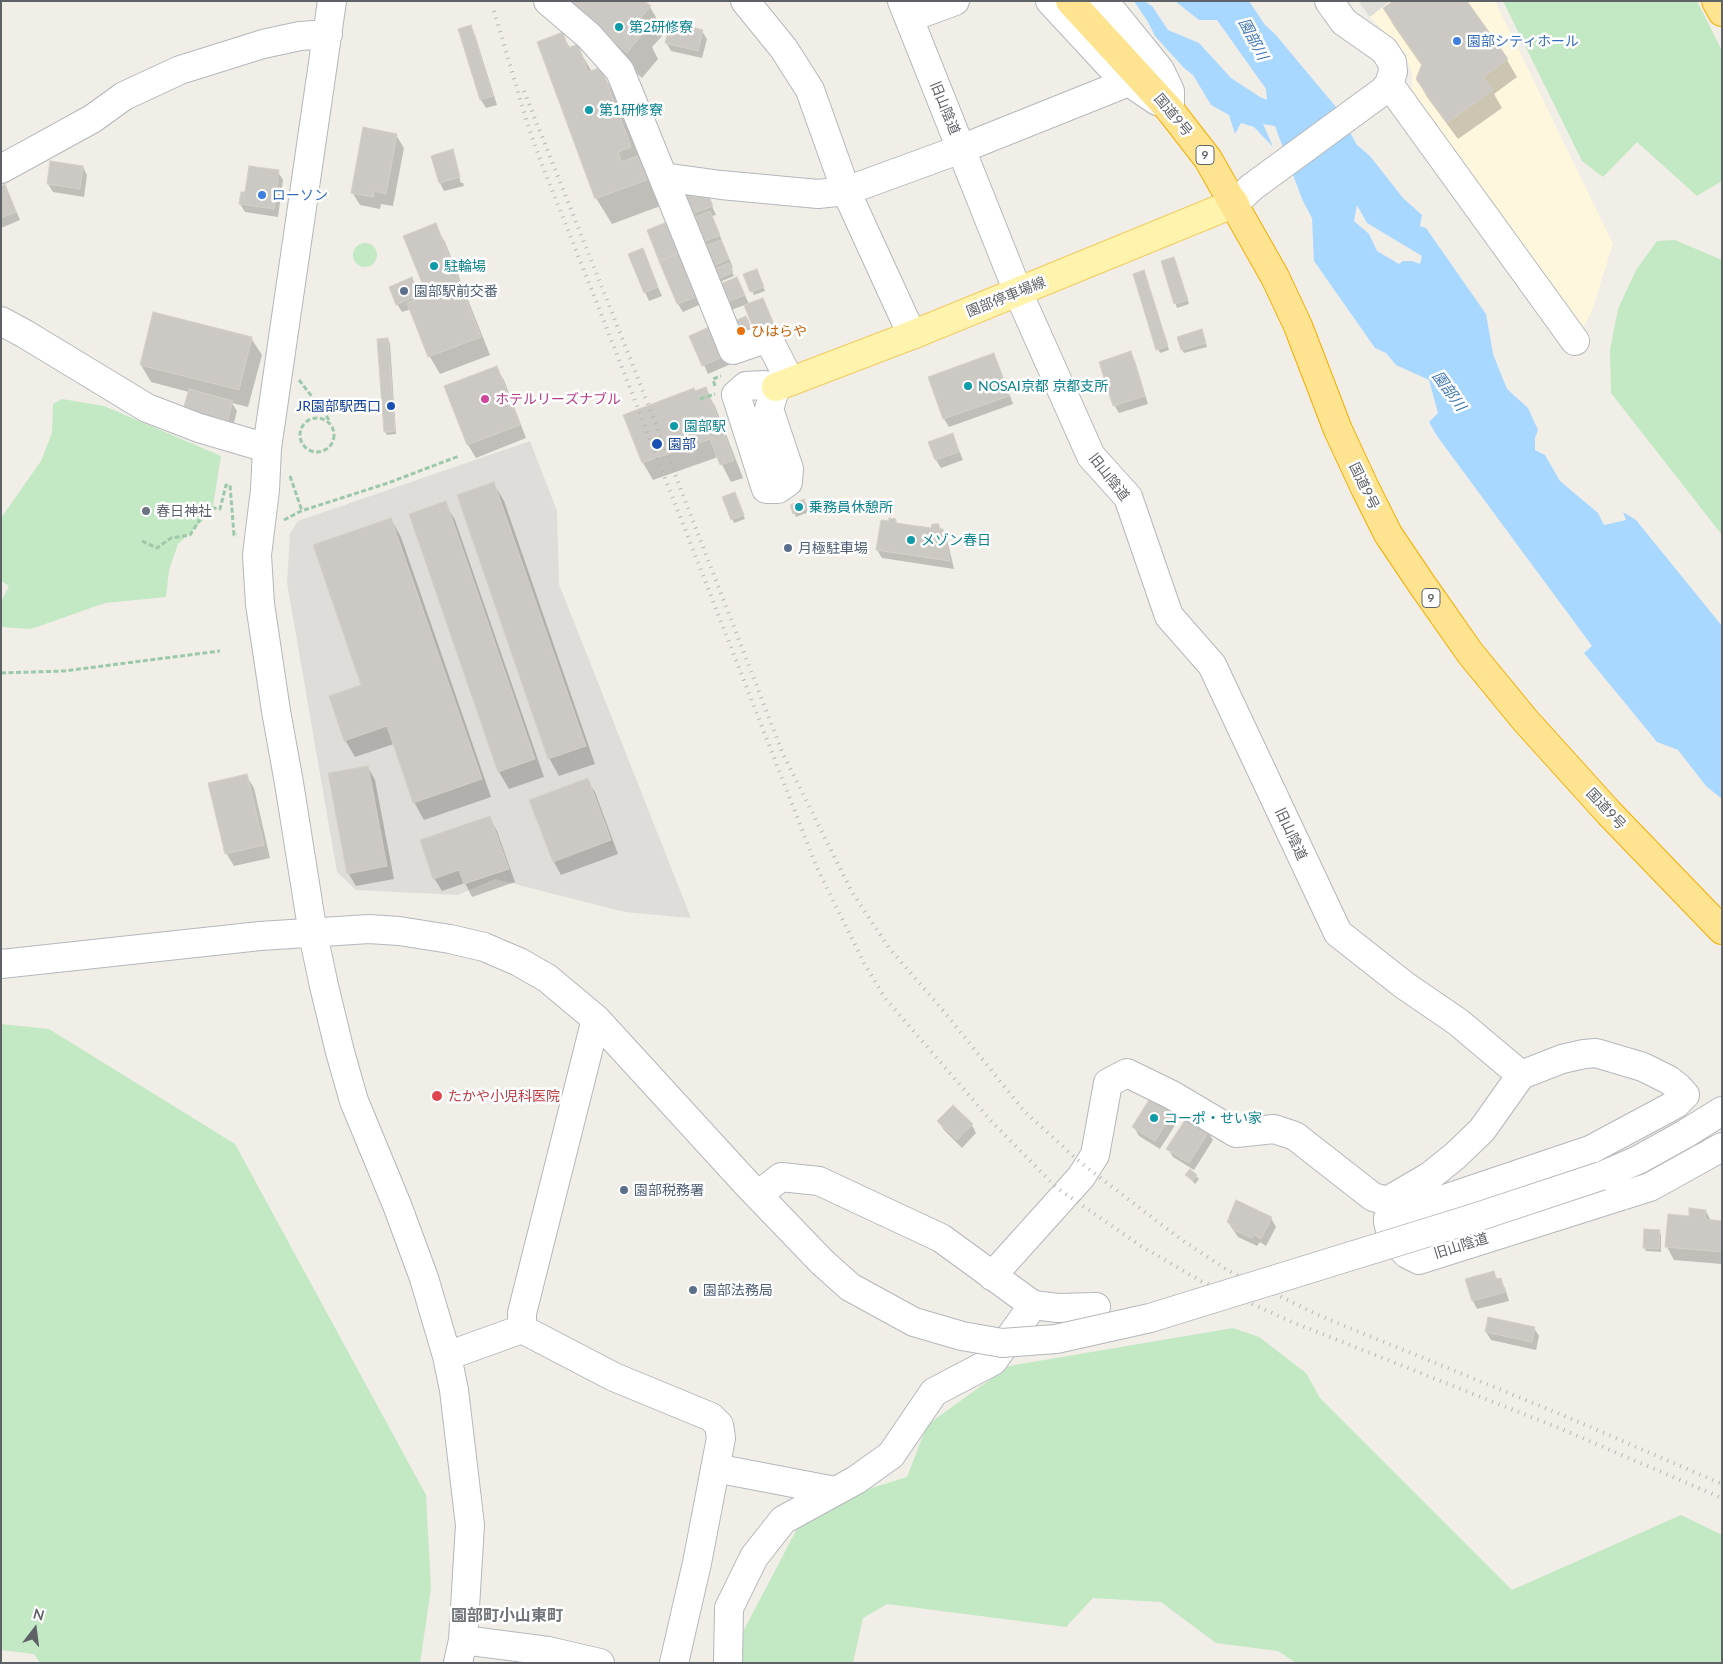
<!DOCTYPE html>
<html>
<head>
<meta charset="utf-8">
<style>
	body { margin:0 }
	#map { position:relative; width:1723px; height:1664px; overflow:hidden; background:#f0eee7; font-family:Lato,sans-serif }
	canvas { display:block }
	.frame { position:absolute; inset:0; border:2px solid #5e6267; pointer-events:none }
	.north { position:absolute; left:10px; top:1604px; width:50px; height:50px; -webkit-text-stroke:4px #fff; paint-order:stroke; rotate:15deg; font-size:14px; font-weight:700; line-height:20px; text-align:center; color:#5e6267 }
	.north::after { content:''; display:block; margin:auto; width:18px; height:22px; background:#5e6267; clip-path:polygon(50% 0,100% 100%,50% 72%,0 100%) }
</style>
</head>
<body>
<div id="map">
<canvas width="1723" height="1664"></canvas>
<div class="frame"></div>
<div class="north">N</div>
</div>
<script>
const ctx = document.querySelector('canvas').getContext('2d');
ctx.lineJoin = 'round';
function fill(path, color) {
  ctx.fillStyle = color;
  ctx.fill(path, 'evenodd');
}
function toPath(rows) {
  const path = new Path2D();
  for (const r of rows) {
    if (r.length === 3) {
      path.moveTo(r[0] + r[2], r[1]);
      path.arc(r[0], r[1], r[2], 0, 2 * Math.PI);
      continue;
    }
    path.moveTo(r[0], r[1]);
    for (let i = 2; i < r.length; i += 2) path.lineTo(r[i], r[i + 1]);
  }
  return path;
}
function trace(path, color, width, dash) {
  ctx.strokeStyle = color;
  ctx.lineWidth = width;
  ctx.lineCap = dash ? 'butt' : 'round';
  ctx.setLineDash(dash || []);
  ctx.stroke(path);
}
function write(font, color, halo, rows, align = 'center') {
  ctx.font = font + ' Lato,"Noto Sans JP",sans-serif';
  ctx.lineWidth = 5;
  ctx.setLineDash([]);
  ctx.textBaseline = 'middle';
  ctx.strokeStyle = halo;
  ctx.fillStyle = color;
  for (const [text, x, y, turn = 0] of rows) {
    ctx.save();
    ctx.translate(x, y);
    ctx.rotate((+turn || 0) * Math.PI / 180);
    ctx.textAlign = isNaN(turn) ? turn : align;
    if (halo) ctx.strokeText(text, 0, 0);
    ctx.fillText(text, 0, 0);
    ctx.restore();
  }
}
fill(toPath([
	[1390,1,1495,1,1613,244,1591,313,1579,335,1406,99,1412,91,1412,73,1405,53,1370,17]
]), '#fef7de');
fill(toPath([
	[1358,1,1390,1,1370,17],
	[530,441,557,511,559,584,691,918,625,912,495,879,458,895,356,890,337,872,287,583,290,534,298,521]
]), '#dfddd9');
fill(toPath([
	[1503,1,1697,1,1722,51,1722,181,1697,196,1637,142,1603,177,1582,161],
	[1675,240,1722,260,1722,535,1611,393,1610,350,1618,309,1636,270,1657,241],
	[365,255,12],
	[62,399,104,406,221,456,212,512,178,544,169,570,166,597,105,603,31,629,1,627,1,602,9,586,1,581,1,518,41,461,52,433,53,404],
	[1,1024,49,1029,235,1144,426,1495,431,1589,420,1663,40,1663,34,1654,1,1650],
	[1233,1328,1259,1337,1306,1373,1320,1398,1512,1590,1681,1515,1722,1535,1722,1663,1296,1663,1278,1651,1216,1643,1161,1602,1093,1598,1066,1627,887,1604,863,1618,853,1663,737,1663,737,1643,808,1508,907,1477,927,1425,1009,1366]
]), '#c3e8c4');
fill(toPath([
	[1134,1,1144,1,1152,6,1168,30,1199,43,1231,78,1260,97,1267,100,1266,89,1217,20,1199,20,1175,1,1249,1,1265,25,1275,34,1336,107,1357,145,1370,156,1403,198,1422,215,1420,226,1426,228,1486,314,1493,354,1507,389,1528,408,1538,430,1535,438,1535,450,1545,455,1560,481,1598,513,1604,525,1626,520,1623,512,1636,520,1722,626,1722,799,1706,786,1678,750,1657,742,1584,653,1592,646,1437,436,1429,422,1438,413,1429,380,1396,365,1386,353,1375,348,1314,261,1312,218,1302,199,1275,126,1263,124,1273,147,1254,127,1241,123,1235,134,1229,115,1211,105,1193,75,1184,68,1155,36,1148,22],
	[1357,205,1367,223,1422,256,1420,264,1412,261,1403,261,1399,264,1377,251,1369,234,1354,221]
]), '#a8d8ff');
fill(toPath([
	[557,1,643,1,650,7,665,33,652,47,658,59,642,78],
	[1466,1,1507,60,1517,77,1494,94,1502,108,1458,139,1427,97,1417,79,1422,66,1394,26,1384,9],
	[471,26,475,35,497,105,486,108,481,100,460,30],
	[702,31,707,39,702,58,671,51,666,42],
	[562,34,570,48,577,46,592,72,600,69,615,95,639,157,663,205,612,224,596,198],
	[396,135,404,148,393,206,381,204,380,209,360,205,352,192],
	[452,151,456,158,454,158,461,183,463,183,456,159,464,186,444,191,440,183],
	[83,167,87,175,84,197,53,192,48,184],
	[278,172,283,180,278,217,245,212,240,204,246,194],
	[1,187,9,194,20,220,1,228],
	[706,193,716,215,712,216,733,268,730,268,734,276,720,282,690,214],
	[435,225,445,242,490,355,440,374,430,357,411,309,402,312,397,304,416,287,421,299,428,296],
	[671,232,699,305,683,312,678,304],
	[642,250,662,296,649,301,645,292],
	[1174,258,1189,304,1177,308,1162,262],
	[1144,271,1169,350,1160,353,1158,349],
	[758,274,765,291,754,295,745,275],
	[737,278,749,304,762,299,777,331,760,338,745,305,728,311,723,303],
	[1203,334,1207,347,1184,353,1182,350],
	[691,337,733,363,708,374],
	[251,338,262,355,248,407,232,403,237,411,232,430,189,392,151,382,141,365],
	[387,339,390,343,396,434,387,435,385,431],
	[1130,353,1135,361,1148,404,1119,413,1114,405],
	[993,355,998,363,1013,404,949,427,944,419,929,377],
	[496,367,504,380,526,438,476,458,468,445,446,387],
	[705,389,715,406,743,478,731,482,718,457,653,480,643,463,695,393],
	[953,435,963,460,941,468,936,460],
	[494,484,504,501,595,764,559,776,549,758],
	[723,498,736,498,745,519,734,523],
	[445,503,455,520,544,777,509,789,499,772],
	[806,504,809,512,796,517,791,506],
	[391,519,401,537,491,797,424,820,414,802,394,744,355,757,345,740,363,686],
	[895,520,898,524,932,529,938,525,947,539,954,569,882,558,877,550,890,523],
	[368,767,375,780,394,879,356,886,348,873],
	[246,775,254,788,270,858,234,866,226,853],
	[587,780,595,792,618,854,561,875,554,862,531,801],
	[490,818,497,831,515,882,472,897,465,883,442,891,434,878],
	[1174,1110,1179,1119,1160,1149,1139,1136,1134,1127],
	[939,1122,972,1125,976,1133,962,1148,944,1130],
	[1208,1132,1213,1140,1194,1170,1173,1157,1168,1149],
	[1187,1175,1196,1176,1199,1179,1195,1184],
	[1706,1211,1711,1221,1722,1222,1722,1264,1674,1260,1667,1247,1690,1217],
	[1271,1218,1276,1227,1266,1246,1260,1242,1257,1246,1238,1237,1228,1222],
	[1659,1231,1661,1235,1661,1252,1646,1251,1644,1247],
	[1493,1272,1498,1280,1500,1279,1505,1288,1509,1301,1477,1309,1473,1301],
	[1534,1328,1539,1336,1536,1350,1491,1340,1486,1332]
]), '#0003');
const building = toPath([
	[570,1,645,1,651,6,636,23,644,32,627,53,570,1],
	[1393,1,1467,1,1508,59,1483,77,1493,90,1447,123,1416,79,1422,64,1383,8,1393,1],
	[670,22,703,30,698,51,665,43,670,22],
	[471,25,493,96,480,100,458,29,471,25],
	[563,32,568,48,578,44,588,72,601,67,631,147,618,152,621,162,640,155,649,179,595,199,537,42,563,32],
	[363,127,397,134,386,194,374,191,373,197,351,193,363,127],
	[453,149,460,177,439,183,431,156,453,149],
	[50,161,83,166,80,189,47,184,50,161],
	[249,166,279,170,274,209,239,204,241,192,245,192,249,166],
	[5,184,16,212,1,218,1,186,5,184],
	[698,189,707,191,713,206,689,215,682,195,698,189],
	[710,211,720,235,700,243,690,219,710,211],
	[667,222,679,253,659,261,647,230,667,222],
	[436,223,481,337,428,357,407,303,427,295,403,236,436,223],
	[721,240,729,259,708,268,700,248,721,240],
	[643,248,658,287,644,293,628,254,643,248],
	[678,253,696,297,677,304,659,261,678,253],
	[1174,257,1188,300,1174,304,1161,261,1174,257],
	[729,263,733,272,717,279,712,270,729,263],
	[757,269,764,287,750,292,743,274,757,269],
	[1144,270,1168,346,1156,350,1133,274,1144,270],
	[412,277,419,295,396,305,389,287,412,277],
	[737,277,745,295,722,304,715,286,737,277],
	[763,298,773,322,754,330,744,305,763,298],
	[153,312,252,337,239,390,140,365,153,312],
	[746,316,753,332,737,339,730,323,746,316],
	[716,324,729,354,702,366,689,336,716,324],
	[1202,329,1206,343,1181,350,1177,337,1202,329],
	[388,338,395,431,384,432,377,339,388,338],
	[1131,351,1145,396,1113,406,1099,362,1131,351],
	[994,353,1009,396,943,419,928,377,994,353],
	[497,366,520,425,467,445,444,386,497,366],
	[706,387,734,460,720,465,710,439,642,463,623,415,694,388,695,391,706,387],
	[189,389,233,401,227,422,183,410,189,389],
	[953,433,959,452,935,460,928,442,953,433],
	[494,482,586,746,548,759,457,495,494,482],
	[735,492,744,515,731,520,722,497,735,492],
	[804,499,808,509,793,514,790,505,804,499],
	[446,501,535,759,498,772,409,514,446,501],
	[391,518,482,779,413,803,387,726,344,741,329,696,361,685,313,545,391,518],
	[889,518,896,519,896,523,931,528,932,524,939,524,939,529,943,529,950,561,876,550,881,520,889,521,889,518],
	[368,766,387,866,347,874,328,773,368,766],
	[247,774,264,845,225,854,208,783,247,774],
	[588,778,611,840,553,862,529,800,588,778],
	[490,816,509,869,464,884,459,870,433,879,420,840,490,816],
	[1152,1095,1175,1109,1155,1141,1132,1127,1152,1095],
	[953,1105,973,1124,957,1140,937,1121,953,1105],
	[1187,1117,1209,1131,1189,1163,1166,1149,1187,1117],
	[1190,1169,1197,1175,1193,1181,1185,1175,1190,1169],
	[1236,1200,1272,1217,1261,1239,1255,1235,1252,1238,1232,1229,1234,1226,1227,1222,1236,1200],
	[1689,1208,1706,1210,1705,1219,1722,1221,1722,1252,1665,1247,1668,1214,1689,1216,1689,1208],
	[1644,1229,1660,1230,1659,1249,1643,1248,1644,1229],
	[1494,1271,1496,1279,1501,1278,1505,1292,1472,1301,1465,1279,1494,1271],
	[1488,1317,1535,1327,1532,1342,1485,1332,1488,1317]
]);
fill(building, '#ccc9c4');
trace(building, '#d5d0c5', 1);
const minor = toPath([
	[332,1,267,448,265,490,257,555,260,604,276,711,289,783,313,934,324,986,340,1052,354,1101,397,1205,424,1278,447,1356,454,1390,470,1525,463,1640,458,1663],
	[548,1,589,36,620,71,663,177,721,185,818,194,846,191,961,149,1126,83,1132,84,1157,101],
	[745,1,784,49,810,90,846,191,912,335],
	[902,1,1018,292,1091,456,1128,497,1169,616,1212,665,1338,933,1404,985,1458,1022,1521,1075],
	[1050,1,1126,83],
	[1104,1,1160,70,1170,91,1170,110],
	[909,18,955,1],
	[1389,84,1575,341],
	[1,169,92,119,124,96,180,70,263,44,300,36,328,34],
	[663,177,733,350,768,338,790,381],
	[1235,203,1252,187,1383,91,1389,84,1393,72,1392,62,1384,50,1344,22,1329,1],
	[1,321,25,334,147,408,199,428,267,448],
	[764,385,776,387,769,409,789,469,788,482,778,489,766,489,736,395,746,386,764,385],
	[1,964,260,936,369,929,399,931,450,939,484,947,519,962,547,978,596,1019,747,1184,822,1262],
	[1601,1176,1638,1160,1685,1134,1722,1111],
	[758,1195,781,1177,819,1181,941,1238,1033,1305,1058,1308,1096,1307],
	[1387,1201,1430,1176,1455,1156,1482,1130,1521,1075],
	[1388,1218,1590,1150,1676,1104,1685,1095,1678,1087,1669,1080,1643,1067,1596,1053,1584,1054,1562,1059,1521,1075],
	[1388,1222,1392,1239,1407,1254,1419,1260,1650,1187,1722,1147],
	[992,1276,1081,1177,1095,1155,1108,1083,1127,1073,1172,1095,1236,1133,1274,1129,1295,1136,1373,1197,1387,1201],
	[522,1329,522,1313,596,1019],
	[447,1356,522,1329,614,1377,711,1417,719,1425,721,1438,697,1563,674,1663],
	[715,1468,835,1491],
	[463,1640,548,1651,600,1663],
	[728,1663,729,1608,754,1557,783,1520,856,1480,891,1455,934,1392,993,1361,1033,1305]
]);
const major = toPath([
	[776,387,912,335,1235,203]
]);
const highway = toPath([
	[1070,1,1170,110,1208,159,1275,277,1298,326,1338,430,1365,488,1388,534,1421,583,1470,653,1525,720,1609,813,1722,930],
	[1716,1,1722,12]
]);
trace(minor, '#b4b7bb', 30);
trace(major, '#f3cb5d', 30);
trace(highway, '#f7ae00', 30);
trace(toPath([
	[299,380,324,412,330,422],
	[715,386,713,379,721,376],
	[700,399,715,394],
	[317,435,17],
	[290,476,302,511],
	[284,520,301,511,388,483,459,456],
	[142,541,157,548,171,538,190,535,208,507,220,509,226,485,230,485,234,535,237,535],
	[1,673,64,671,220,651]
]), '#9cc9aa', 3, [5, 2.5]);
trace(minor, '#fff', 28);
trace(major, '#fff3ad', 28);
trace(highway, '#fee490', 28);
trace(toPath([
	[494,11,529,129,543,167,600,311,817,868,865,965,885,998,992,1122,1057,1188,1141,1246,1201,1281,1292,1322,1559,1428,1722,1498],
	[524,91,632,363,783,754,852,892,889,948,941,1008,1025,1112,1081,1163,1103,1180,1179,1238,1227,1270,1318,1315,1560,1414,1722,1484]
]), '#b5b6b7', 4, [1, 6]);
const minorBridge = toPath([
	[822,1262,850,1287,914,1322,962,1336,1002,1343,1056,1339,1150,1318,1471,1219,1601,1176]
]);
trace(minorBridge, '#b4b7bb', 30, []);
trace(minorBridge, '#fff', 28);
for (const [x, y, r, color] of [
	[619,27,5,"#0f9aa8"],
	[1457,41,5,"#3f7fe0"],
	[589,110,5,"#0f9aa8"],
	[262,195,5,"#3f7fe0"],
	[434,266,5,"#0f9aa8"],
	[404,291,5,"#5c6f8a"],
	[741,331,5,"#e8710a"],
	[968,386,5,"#0f9aa8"],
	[485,399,5,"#d1479c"],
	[391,406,5,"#1a4fb4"],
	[674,426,5,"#0f9aa8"],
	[657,444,6,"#1a4fb4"],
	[799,507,5,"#0f9aa8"],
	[146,511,5,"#6b7280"],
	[911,540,5,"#0f9aa8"],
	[788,548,5,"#5c6f8a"],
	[437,1096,6,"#e0444e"],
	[1154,1118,5,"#0f9aa8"],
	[624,1190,5,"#5c6f8a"],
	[693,1290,5,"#5c6f8a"]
]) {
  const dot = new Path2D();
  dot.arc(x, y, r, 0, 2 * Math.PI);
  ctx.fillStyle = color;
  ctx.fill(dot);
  trace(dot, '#fff', 2);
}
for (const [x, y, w] of [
	[1205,155,18],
	[1431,598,18]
]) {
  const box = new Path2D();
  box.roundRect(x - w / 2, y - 9.5, w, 19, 4);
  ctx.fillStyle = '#fff';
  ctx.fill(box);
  trace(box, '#5e6267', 1);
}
write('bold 12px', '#5e6267', null, [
	["9",1205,155],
	["9",1431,598]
]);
write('14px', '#0d838f', '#fff', [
	["第2研修寮",629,27],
	["第1研修寮",599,110],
	["駐輪場",444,266],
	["NOSAI京都 京都支所",978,386],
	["園部駅",684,426],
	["乗務員休憩所",809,507],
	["メゾン春日",921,540],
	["コーポ・せい家",1164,1118]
], 'left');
write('14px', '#366cbe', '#fff', [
	["園部シティホール",1467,41],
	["ローソン",272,195]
], 'left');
write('14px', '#5e6267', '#fff', [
	["旧山陰道",945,108,68],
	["国道9号",1173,115,50],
	["園部停車場線",1006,297,-22],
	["旧山陰道",1109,477,52],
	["国道9号",1364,486,64],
	["国道9号",1606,809,47],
	["旧山陰道",1291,834,65],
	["旧山陰道",1461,1246,-17]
]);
write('14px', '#4e5e75', '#fff', [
	["園部駅前交番",414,291],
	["月極駐車場",798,548],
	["園部税務署",634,1190],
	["園部法務局",703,1290]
], 'left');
write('14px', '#c56008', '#fff', [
	["ひはらや",751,331]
], 'left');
write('14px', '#b23c85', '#fff', [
	["ホテルリーズナブル",495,399]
], 'left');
write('14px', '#164399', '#fff', [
	["JR園部駅西口",381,406],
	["園部",668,444,"left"]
], 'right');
write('14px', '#5b616d', '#fff', [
	["春日神社",156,511]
], 'left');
write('14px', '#be3a42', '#fff', [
	["たかや小児科医院",448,1096]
], 'left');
write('italic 15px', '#4278b4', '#fff', [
	["園部川",1253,39,62],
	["園部川",1449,391,54]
]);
write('bold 16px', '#6f7479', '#fff', [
	["園部町小山東町",507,1616]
]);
</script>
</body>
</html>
